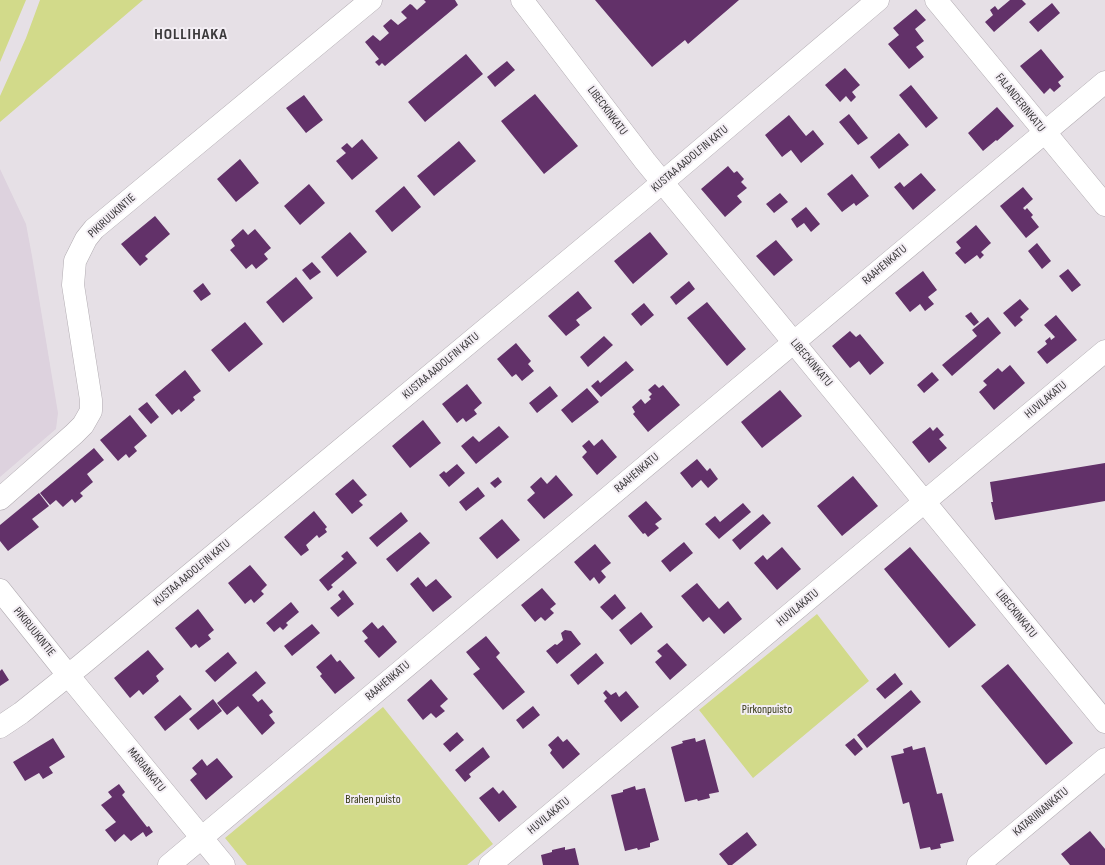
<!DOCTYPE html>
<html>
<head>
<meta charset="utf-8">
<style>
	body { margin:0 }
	canvas { display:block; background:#e6e0e6 }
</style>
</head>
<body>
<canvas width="1105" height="865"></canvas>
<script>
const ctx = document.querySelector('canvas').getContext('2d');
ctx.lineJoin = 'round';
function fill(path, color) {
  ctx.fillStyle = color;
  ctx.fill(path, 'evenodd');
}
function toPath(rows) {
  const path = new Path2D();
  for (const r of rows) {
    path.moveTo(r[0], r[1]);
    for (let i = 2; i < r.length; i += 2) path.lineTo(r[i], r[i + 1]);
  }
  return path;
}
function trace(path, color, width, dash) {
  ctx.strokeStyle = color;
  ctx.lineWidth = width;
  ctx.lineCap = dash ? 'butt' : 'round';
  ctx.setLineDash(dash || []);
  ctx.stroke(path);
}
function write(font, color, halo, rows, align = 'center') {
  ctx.font = font + ' "Sofia Sans Condensed",sans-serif';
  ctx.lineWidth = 4;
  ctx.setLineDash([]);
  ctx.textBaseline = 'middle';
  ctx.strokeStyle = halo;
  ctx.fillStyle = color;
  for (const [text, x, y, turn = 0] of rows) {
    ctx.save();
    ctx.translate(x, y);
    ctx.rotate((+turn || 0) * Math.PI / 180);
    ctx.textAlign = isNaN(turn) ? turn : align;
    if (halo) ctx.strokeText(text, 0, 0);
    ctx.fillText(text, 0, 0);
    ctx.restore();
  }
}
fill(toPath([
	[0,169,26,224,32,256,58,413,56,429,0,477]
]), '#ddd2de');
fill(toPath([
	[0,0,26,0,0,62],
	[40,0,143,0,0,122,0,96,26,38],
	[817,614,869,681,753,778,699,710],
	[383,707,493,844,467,865,247,865,225,838]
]), '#d2da8a');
fill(toPath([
	[424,0,455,0,458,5,385,66,382,63,379,66,375,62,379,59,365,42,373,35,380,41,389,33,383,26,391,19,398,25,407,18,401,12,410,4,412,5,417,10,426,2],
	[595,0,739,0,688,44,685,40,652,67],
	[1010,0,1022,0,1026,4,994,32,985,22,993,15,990,10,995,6,998,10],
	[1052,3,1060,13,1038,32,1029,22],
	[916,9,926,20,915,29,924,41,916,47,924,57,909,69,888,44,899,35,893,28],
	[1041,49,1064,77,1058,82,1061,86,1054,92,1050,88,1044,94,1020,66],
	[466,54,483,74,425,122,408,102],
	[507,61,515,70,495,87,487,77],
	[845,68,860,85,852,92,856,97,851,102,846,96,840,102,825,85],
	[911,85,938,118,926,128,899,95],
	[535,94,578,146,544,174,501,121],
	[304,95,323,120,306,133,286,108],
	[997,107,1014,126,997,141,996,140,983,151,968,133],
	[849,114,868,138,858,145,839,122],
	[789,115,806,136,813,130,824,144,801,163,791,150,782,157,765,135],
	[899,133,909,145,879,169,870,157],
	[362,139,378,158,352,180,336,161,346,153,341,148,347,143,352,148],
	[459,141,476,161,434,196,417,176],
	[240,159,259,183,236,202,217,179],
	[728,166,734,173,737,171,744,179,741,182,747,188,737,196,742,202,725,217,701,189],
	[921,173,936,190,913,210,894,187,900,182,904,187],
	[852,174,869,196,856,206,854,203,842,212,827,194],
	[309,184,325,203,300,225,284,206],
	[404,186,421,207,392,232,375,211],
	[1023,187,1033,199,1023,208,1025,210,1027,208,1033,215,1031,217,1039,227,1026,238,1000,206],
	[780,193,788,202,774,213,766,204],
	[806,207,820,224,811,232,804,223,797,228,791,219],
	[155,216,170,234,145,256,148,259,140,266,121,244],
	[976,225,991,243,981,252,984,255,980,259,977,255,965,264,955,253,961,248,956,242],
	[243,229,248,235,255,229,271,248,264,254,268,259,256,269,252,264,246,269,230,250,235,246,231,240],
	[350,232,367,252,337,277,321,257],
	[650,232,668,254,633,284,614,261],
	[776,240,793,260,774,276,756,256],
	[1037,243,1051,261,1042,269,1028,251],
	[312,262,321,272,310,280,302,270],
	[1068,269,1081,285,1072,292,1059,276],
	[923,271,937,290,928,297,934,304,925,311,920,304,910,312,895,293],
	[296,277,313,298,283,323,266,302],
	[689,281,695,289,676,305,670,297],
	[203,283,211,294,201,301,193,291],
	[578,291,592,308,576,320,580,325,566,336,548,316],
	[1020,299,1029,309,1020,317,1023,320,1015,327,1003,313],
	[707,302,746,349,727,366,687,318],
	[644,303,654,315,641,326,631,314],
	[971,312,979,322,974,326,965,316],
	[1056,315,1077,340,1047,364,1037,352,1047,344,1045,341,1050,337,1051,340,1055,337,1044,325],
	[988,317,1001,333,952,376,942,365,977,336,972,330],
	[245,322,263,344,229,372,211,350],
	[850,331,856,337,860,334,884,363,870,375,859,361,850,368,832,346],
	[604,336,613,345,588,367,580,357],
	[516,343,531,361,528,364,534,371,522,381,516,374,512,377,497,359],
	[626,361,634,370,601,397,591,386,598,380,600,383],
	[1010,365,1025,383,994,410,979,392,987,385,983,381,998,368,1002,372],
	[185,370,201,391,193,397,195,400,181,412,179,409,172,415,155,395],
	[932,372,939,380,924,393,917,385],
	[467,384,482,403,474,410,477,414,466,422,463,418,457,423,442,404],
	[655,384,659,388,663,385,680,405,648,432,633,414,635,412,632,407,641,399,645,404,651,399,649,397,652,394,648,390],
	[550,386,558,396,537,413,529,403],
	[587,388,599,402,572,423,561,410],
	[780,390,802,416,762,448,741,422],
	[147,402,159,417,151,424,138,409],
	[130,415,147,436,134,447,137,451,129,458,126,454,118,461,100,440],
	[423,420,441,443,410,468,392,446],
	[499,426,509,437,476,464,461,446,473,436,479,442],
	[930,427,933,431,937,427,944,435,939,439,947,448,929,463,912,442],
	[602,439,617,457,597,475,582,457,587,452,582,446,589,440,594,446],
	[94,448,104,460,87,474,93,482,80,493,83,496,75,503,72,499,63,507,56,500,50,505,40,493],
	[697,459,707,471,710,468,718,479,708,488,701,480,692,488,680,473],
	[1105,463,1105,501,995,520,991,502,993,502,990,482],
	[457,464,465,473,449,487,439,475,444,471,446,473],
	[556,475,573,495,544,519,527,500,535,493,530,487,541,477,547,484],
	[853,476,878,506,842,536,817,506],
	[498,477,502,482,495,488,490,483],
	[353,479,367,495,359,501,363,505,352,514,335,494],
	[478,487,485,496,466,511,459,502],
	[39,493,49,506,32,519,39,527,8,551,0,541,0,525],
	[646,501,662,519,655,524,659,528,648,537,645,533,643,534,628,516],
	[743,503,751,512,719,539,705,524,715,516,720,522],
	[314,511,327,527,325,529,327,532,319,538,317,535,306,545,309,550,301,556,284,537],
	[401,512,408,521,377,547,369,538],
	[763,514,771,523,740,550,732,540],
	[502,519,520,540,497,559,479,538],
	[420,532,430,543,397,572,386,559],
	[684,542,693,553,670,572,661,561],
	[595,544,611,563,601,571,606,577,599,584,594,577,590,581,574,562],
	[782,547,801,569,777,590,754,563,763,555,767,560],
	[910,547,976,625,949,648,884,569],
	[347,551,357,563,331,585,333,587,328,591,319,580,344,559,341,556],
	[250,565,267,585,261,591,264,594,254,603,251,599,245,604,228,583],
	[418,577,426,587,436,579,452,597,433,612,410,584],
	[697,583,719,609,728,601,742,619,724,634,709,617,703,622,681,596],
	[542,588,556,604,550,609,554,613,545,621,541,617,535,622,521,605],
	[343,590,354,604,338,617,330,608,341,599,338,595],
	[615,594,626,608,612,620,600,607],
	[291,602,299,612,286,623,288,625,283,630,280,627,274,632,266,623],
	[198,609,214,630,208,635,211,639,199,648,196,644,191,648,175,628],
	[641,612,653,627,631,645,619,630],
	[372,622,378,629,383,625,397,642,379,658,364,641,368,638,362,631],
	[312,624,320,633,292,656,284,646],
	[565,630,571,631,581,644,557,664,546,651,555,644,557,645,563,640,561,633],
	[486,636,500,653,496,657,525,692,503,710,473,674,480,669,466,652],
	[667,643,687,665,670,680,655,662,662,656,657,651],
	[148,650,164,669,156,676,159,681,143,695,139,690,130,698,114,678],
	[228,652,237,663,215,682,205,671],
	[596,653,604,663,578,685,570,675],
	[331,654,337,662,340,660,355,678,335,694,320,676,322,674,316,667],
	[1008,664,1073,743,1046,765,981,686],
	[2,669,9,680,0,686,0,671],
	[256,671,266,683,252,695,258,702,262,699,273,712,269,715,275,723,262,735,238,706,227,715,217,703],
	[895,673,903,684,885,699,876,689],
	[431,679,448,699,440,706,445,711,436,718,431,713,423,720,407,700],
	[606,690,611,695,616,692,619,697,626,691,639,707,621,722,604,701,607,698,603,693],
	[911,690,921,702,867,748,857,735],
	[180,695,192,709,165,731,154,717],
	[213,699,222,711,198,730,189,719],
	[533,706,540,715,523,729,516,720],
	[457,732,464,740,450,752,443,744],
	[558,736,563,742,567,739,580,754,563,769,550,753,552,750,548,745],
	[53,738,65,757,49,767,53,773,43,779,39,773,25,781,13,762],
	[695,738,696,742,705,739,719,792,709,794,710,798,698,801,697,799,685,802,671,747,683,743,682,741],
	[854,738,863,749,855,756,845,745],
	[912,746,913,750,925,747,937,794,942,793,954,841,940,844,941,848,931,850,930,847,920,849,909,802,903,804,891,756,904,753,903,749],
	[483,747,490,757,469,774,471,777,465,782,455,770],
	[217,758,233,777,206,800,190,780,197,774,192,768,202,759,207,766],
	[119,784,125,792,122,795,147,827,149,826,153,832,146,837,143,832,131,841,124,834,115,842,105,830,116,822,101,805,112,797,108,792],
	[635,786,636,790,645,788,659,840,650,843,650,847,638,850,637,848,625,851,611,795,623,792,623,790],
	[493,787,499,794,503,790,517,807,499,822,479,798],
	[1090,831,1105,849,1105,865,1070,865,1061,854],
	[747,832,757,845,732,865,728,865,719,854],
	[565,847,565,850,575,848,579,865,543,865,541,855,552,852,552,850]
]), '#623169');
const street = toPath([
	[522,0,645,161,1105,722],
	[936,0,1105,205],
	[0,499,74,434,83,425,91,411,91,400,73,285,75,261,86,239,94,229,371,0],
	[0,590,68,675],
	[169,865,1105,82],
	[490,865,1105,351]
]);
const secondary = toPath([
	[68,675,224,865],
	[0,727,21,713,81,665,645,197,878,0],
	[978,865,1105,759]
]);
trace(street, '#b2acb2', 23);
trace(secondary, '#b2acb2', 23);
trace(street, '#fff', 22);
trace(secondary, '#fff', 22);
write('12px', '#3b393b', '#f3eef4', [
	["FALANDERINKATU",1020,103,51],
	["LIBECKINKATU",607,111,53],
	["KUSTAA AADOLFIN KATU",690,159,-40],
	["PIKIRUUKINTIE",112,216,-42],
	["RAAHENKATU",885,265,-40],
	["LIBECKINKATU",811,363,50],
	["KUSTAA AADOLFIN KATU",441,366,-40],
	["HUVILAKATU",1046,400,-40],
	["RAAHENKATU",637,473,-40],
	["KUSTAA AADOLFIN KATU",192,573,-40],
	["HUVILAKATU",798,608,-40],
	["LIBECKINKATU",1016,614,51],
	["PIKIRUUKINTIE",34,632,51],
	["RAAHENKATU",388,681,-40],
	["MARIANKATU",146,770,51],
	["KATARIINANKATU",1041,812,-40],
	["HUVILAKATU",549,816,-40]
]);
write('12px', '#353815', '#f3eef4', [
	["Pirkonpuisto",767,710],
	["Brahen puisto",373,800]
]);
ctx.letterSpacing = '1px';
write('bold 16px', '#3b393b', '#f3eef4', [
	["HOLLIHAKA",191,35]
]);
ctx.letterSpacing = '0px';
</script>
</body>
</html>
